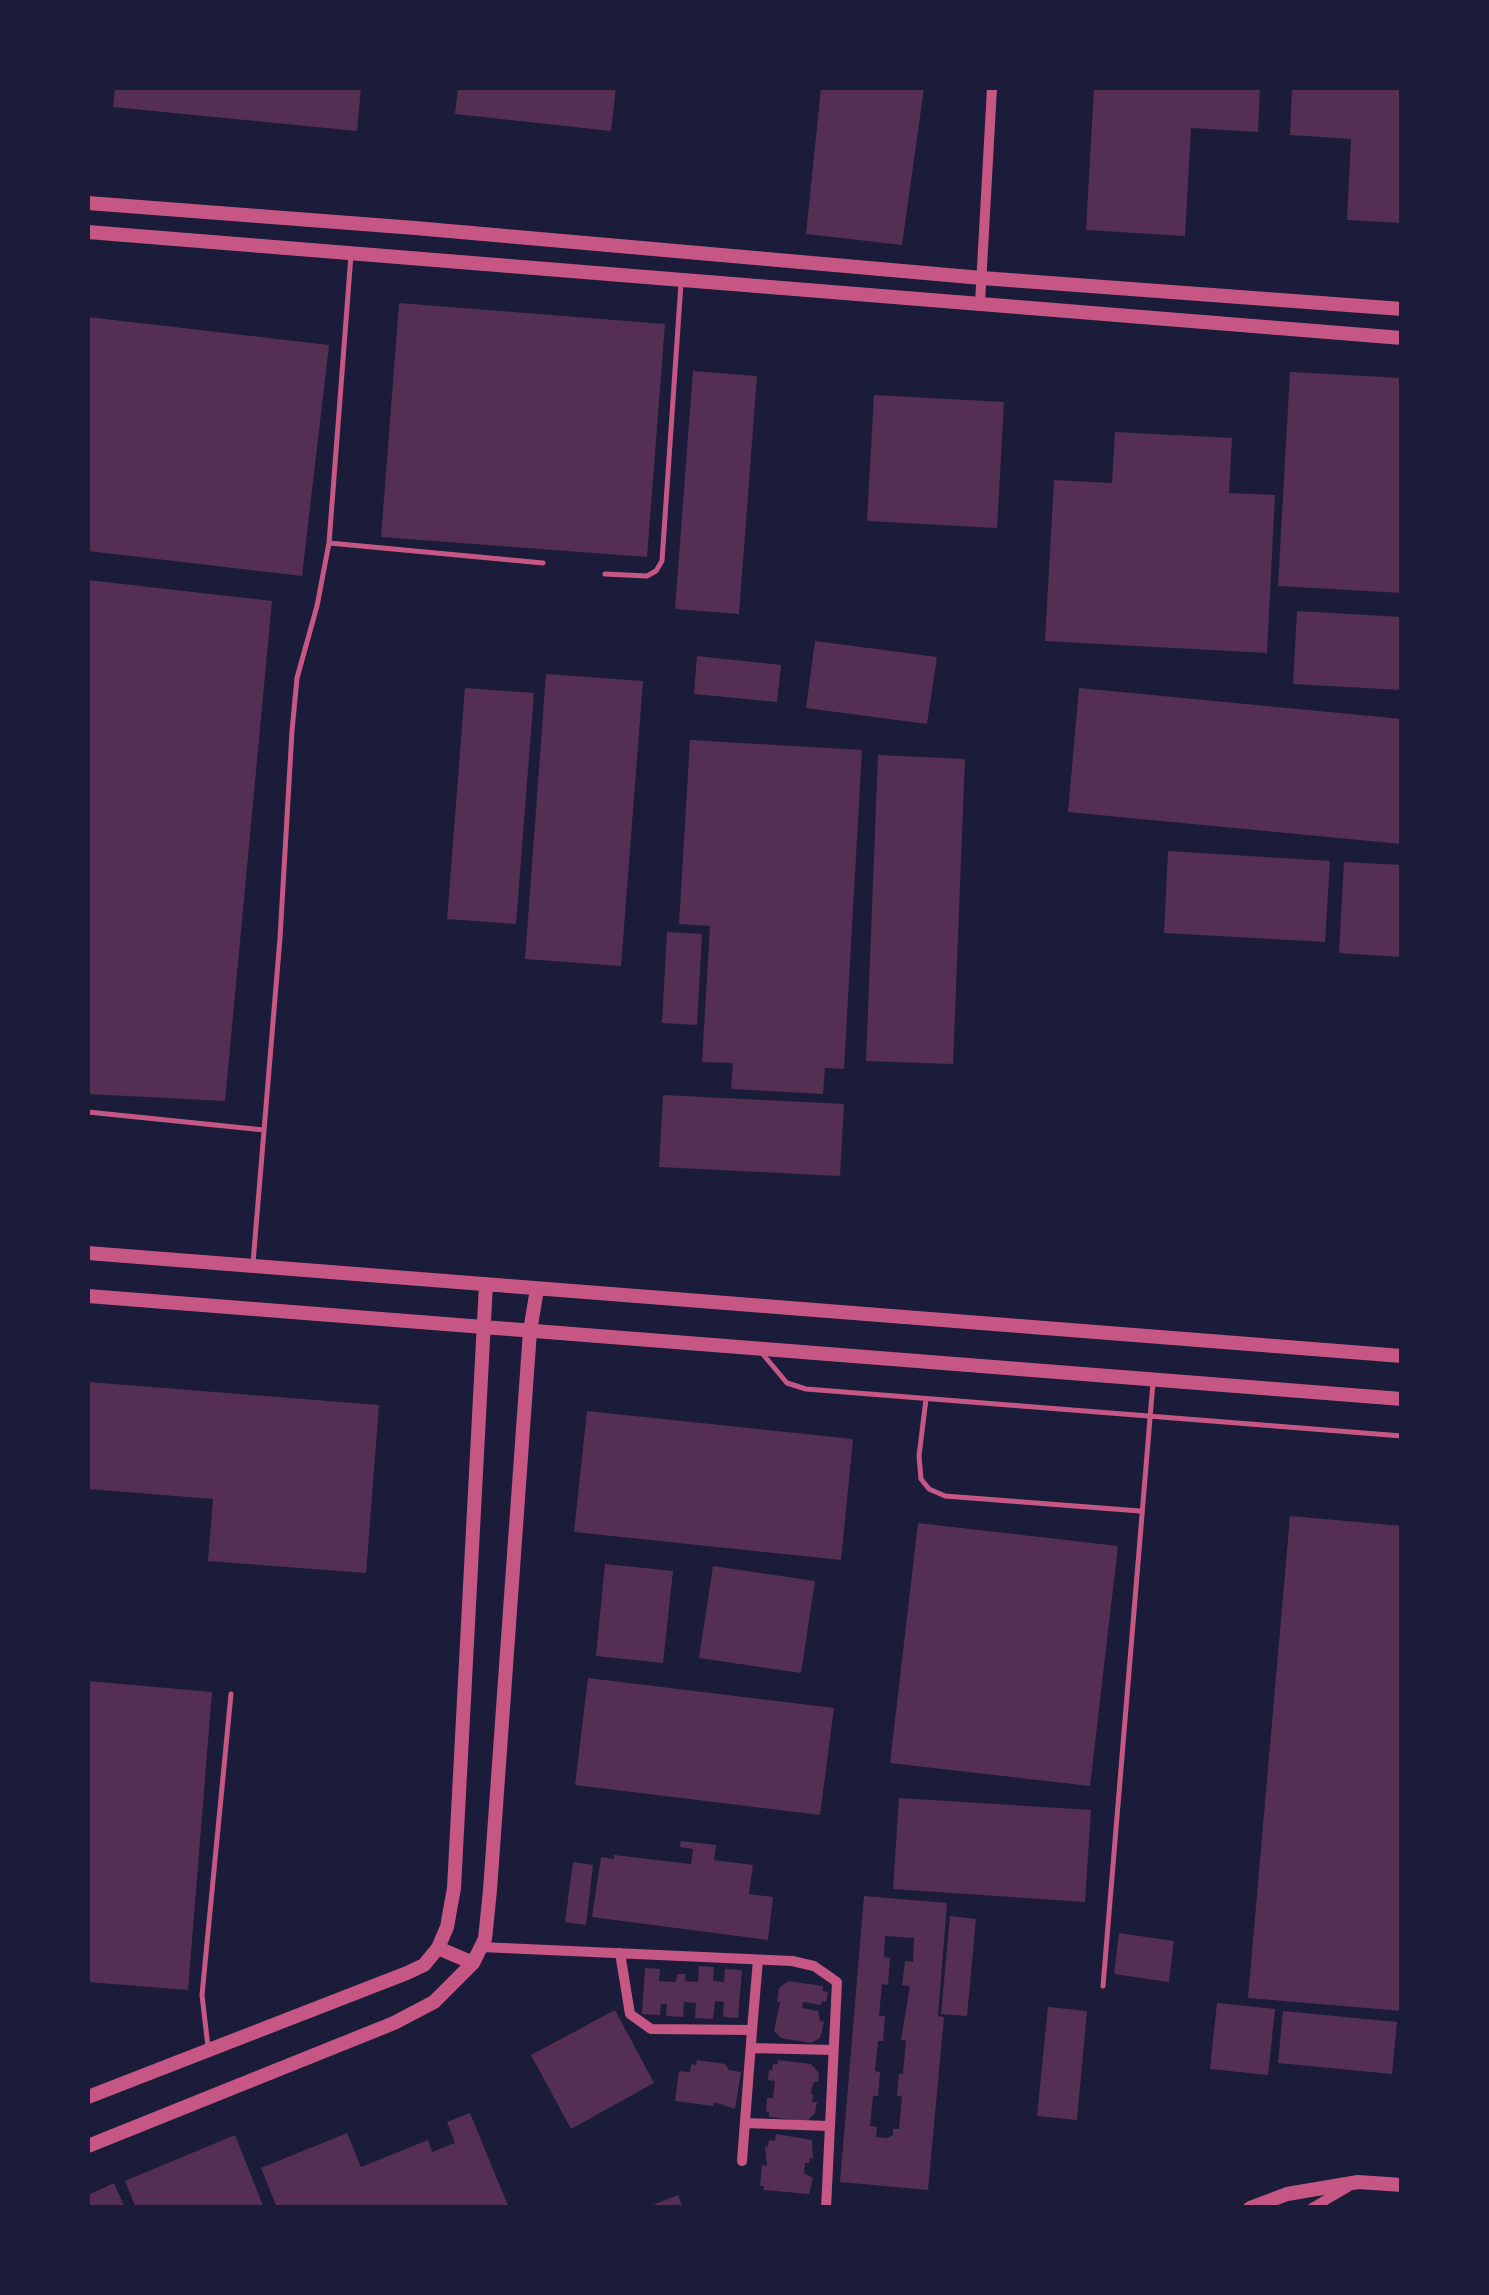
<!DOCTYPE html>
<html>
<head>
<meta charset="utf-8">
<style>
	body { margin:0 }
	#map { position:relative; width:1489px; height:2295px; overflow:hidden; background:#1b1b3a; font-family:Montserrat,sans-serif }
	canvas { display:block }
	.frame { position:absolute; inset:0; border:90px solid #1b1b3a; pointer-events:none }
</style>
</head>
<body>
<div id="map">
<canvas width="1489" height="2295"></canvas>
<div class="frame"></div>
</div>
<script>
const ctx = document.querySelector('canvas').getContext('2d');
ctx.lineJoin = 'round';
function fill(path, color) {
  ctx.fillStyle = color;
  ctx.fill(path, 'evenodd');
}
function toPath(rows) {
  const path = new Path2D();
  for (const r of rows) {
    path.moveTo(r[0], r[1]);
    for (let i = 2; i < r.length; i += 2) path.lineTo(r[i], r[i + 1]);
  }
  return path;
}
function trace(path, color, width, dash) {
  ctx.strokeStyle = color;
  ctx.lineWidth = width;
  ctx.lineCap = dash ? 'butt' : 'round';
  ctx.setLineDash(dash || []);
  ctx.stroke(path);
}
fill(toPath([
	[115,88,361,88,357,131,113,107],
	[458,88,616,88,611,131,455,114],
	[821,88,924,88,902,245,806,234],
	[1094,88,1260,88,1258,132,1191,128,1185,236,1086,230],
	[1292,88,1402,88,1402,223,1347,220,1351,139,1290,135],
	[399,303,665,324,647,557,381,537],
	[88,317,329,345,302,576,88,551],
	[693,371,757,376,739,614,675,609],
	[1290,372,1402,378,1402,593,1278,586],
	[874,395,1004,402,997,528,867,521],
	[1115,432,1232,438,1229,493,1275,495,1267,653,1045,641,1054,480,1112,483],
	[88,580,272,601,225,1101,88,1094],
	[1297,611,1402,617,1402,690,1293,684],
	[815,641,937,657,927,724,806,708],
	[697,656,781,665,777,702,694,694],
	[546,674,643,681,621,966,525,959],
	[465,688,534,693,516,924,447,919],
	[1079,688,1402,719,1401,844,1068,812],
	[690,740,862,750,844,1069,825,1068,823,1094,731,1089,733,1063,702,1062,710,926,679,924],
	[878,755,965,759,953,1064,866,1061],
	[1168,851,1330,861,1325,942,1164,933],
	[1344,862,1402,865,1402,957,1339,953],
	[667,932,702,934,697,1025,662,1023],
	[663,1095,844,1104,840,1176,659,1167],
	[88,1382,379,1405,366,1573,208,1561,213,1499,88,1489],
	[587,1411,853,1439,841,1560,574,1532],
	[1290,1516,1402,1526,1402,2011,1248,1998],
	[918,1523,1118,1546,1090,1786,890,1763],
	[605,1564,673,1571,663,1663,596,1656],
	[713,1566,815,1581,801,1673,699,1658],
	[588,1678,834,1708,820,1815,575,1785],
	[88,1681,212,1692,188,1990,88,1982],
	[899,1798,1091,1810,1085,1902,893,1889],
	[681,1841,716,1845,714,1860,753,1865,749,1894,773,1897,768,1940,592,1917,601,1857,614,1859,614,1855,691,1864,693,1849,680,1847],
	[573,1862,593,1865,586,1925,565,1922],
	[864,1896,947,1903,938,2016,944,2017,928,2190,840,2182],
	[885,1936,914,1938,913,1962,905,1961,902,1985,910,1986,901,2040,906,2040,903,2074,899,2074,897,2096,902,2096,899,2129,893,2129,893,2135,888,2138,876,2137,877,2127,870,2126,873,2096,878,2096,880,2072,875,2071,878,2041,883,2041,885,2016,879,2016,882,1984,888,1985,890,1958,884,1957],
	[950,1916,976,1919,967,2016,941,2014],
	[1119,1933,1174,1941,1169,1982,1114,1974],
	[699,1966,714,1967,713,1981,724,1982,725,1969,742,1970,738,2018,723,2017,724,2002,715,2001,713,2019,695,2018,696,2003,684,2002,683,2017,666,2016,667,2004,661,2004,660,2015,642,2014,645,1968,660,1969,659,1981,676,1982,677,1974,686,1974,685,1981,698,1982],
	[788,1981,823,1986,823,1991,828,1992,826,2002,822,2001,821,2005,803,2002,802,2008,818,2011,820,2021,824,2022,820,2038,811,2043,781,2038,774,2031,780,2002,777,2002,779,1988],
	[1217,2003,1275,2009,1268,2075,1210,2069],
	[1048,2007,1087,2011,1077,2120,1037,2116],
	[615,2010,654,2083,571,2129,531,2055],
	[1283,2011,1397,2022,1392,2074,1278,2063],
	[697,2060,725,2064,729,2070,741,2072,735,2109,714,2102,713,2106,675,2101,679,2071,690,2072,691,2064,696,2065],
	[778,2060,811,2064,819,2073,818,2082,814,2082,810,2094,813,2094,812,2102,817,2102,815,2113,807,2121,769,2117,769,2112,766,2112,767,2098,773,2098,775,2081,768,2080,769,2070,772,2070,773,2064,778,2064],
	[470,2113,509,2208,277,2208,261,2168,347,2133,361,2167,428,2140,432,2152,455,2143,447,2122],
	[776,2134,812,2140,813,2158,810,2158,809,2163,805,2163,804,2173,813,2178,809,2194,763,2190,764,2186,760,2186,762,2165,767,2166,765,2146,768,2147,769,2140,775,2141],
	[235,2135,264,2208,136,2208,125,2181],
	[114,2183,125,2208,88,2208,88,2195],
	[678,2195,683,2208,648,2208,648,2207]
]), '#542f53');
trace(toPath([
	[329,543,543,563],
	[605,574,647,576,656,571,662,561,681,283],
	[88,1112,264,1130],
	[253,1263,280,938,292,731,297,678,317,606,329,543,351,255],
	[761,1352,787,1383,806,1389,1402,1436],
	[926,1399,919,1456,921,1479,929,1489,945,1496,1140,1511],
	[1103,1986,1153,1382],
	[208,2047,202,1995,231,1694]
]), '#c65784', 5);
trace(toPath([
	[980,303,992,88],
	[481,1947,792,1961,814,1966,837,1982,826,2208],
	[620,1953,630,2014,651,2029,752,2030,742,2161],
	[752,2030,758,1960],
	[751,2048,833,2050],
	[745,2123,829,2126],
	[1312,2208,1348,2187]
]), '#c65784', 10);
trace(toPath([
	[88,203,415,228,982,278,1402,309],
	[88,232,1402,338],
	[88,1253,1402,1356],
	[88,1296,1402,1399],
	[438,1948,473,1963],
	[88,2097,407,1973,424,1965,438,1948,447,1927,454,1888,486,1284],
	[88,2146,394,2023,434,2002,473,1963,485,1939,490,1890,530,1331,537,1289],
	[1250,2208,1287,2194,1358,2182,1402,2185]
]), '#c65784', 14);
</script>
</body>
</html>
